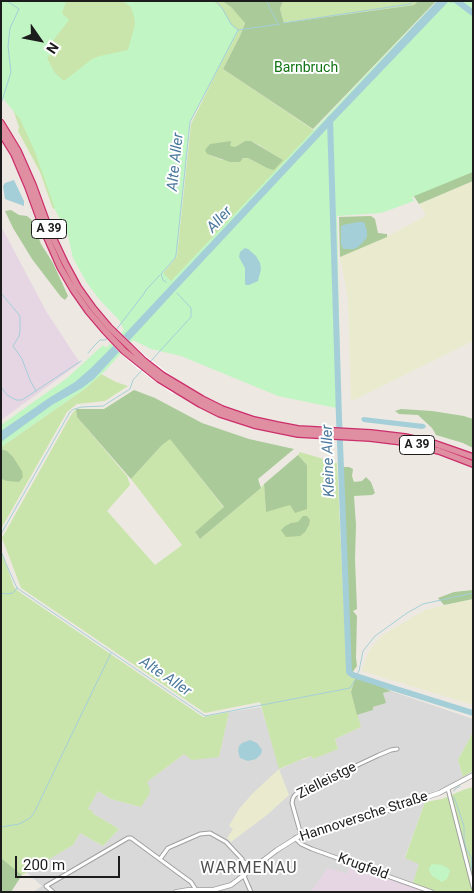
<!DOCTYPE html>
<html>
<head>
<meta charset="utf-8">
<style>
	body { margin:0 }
	#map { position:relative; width:474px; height:893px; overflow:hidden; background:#ede9e2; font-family:Roboto,sans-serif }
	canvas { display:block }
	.frame { position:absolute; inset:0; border:2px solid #1c1c1c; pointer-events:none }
	.north { position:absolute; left:15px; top:15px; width:50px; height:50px; -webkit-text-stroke:4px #fff; paint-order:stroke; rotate:123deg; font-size:14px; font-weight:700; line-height:20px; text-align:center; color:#1c1c1c }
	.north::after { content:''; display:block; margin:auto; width:18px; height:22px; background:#1c1c1c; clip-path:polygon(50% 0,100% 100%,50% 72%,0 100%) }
	.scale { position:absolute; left:15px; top:856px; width:105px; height:22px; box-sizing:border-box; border:2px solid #1c1c1c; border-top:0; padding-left:6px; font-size:15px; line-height:18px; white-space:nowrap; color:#1c1c1c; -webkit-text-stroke:4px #fff; paint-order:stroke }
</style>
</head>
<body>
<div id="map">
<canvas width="474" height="893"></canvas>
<div class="frame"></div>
<div class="north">N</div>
<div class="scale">200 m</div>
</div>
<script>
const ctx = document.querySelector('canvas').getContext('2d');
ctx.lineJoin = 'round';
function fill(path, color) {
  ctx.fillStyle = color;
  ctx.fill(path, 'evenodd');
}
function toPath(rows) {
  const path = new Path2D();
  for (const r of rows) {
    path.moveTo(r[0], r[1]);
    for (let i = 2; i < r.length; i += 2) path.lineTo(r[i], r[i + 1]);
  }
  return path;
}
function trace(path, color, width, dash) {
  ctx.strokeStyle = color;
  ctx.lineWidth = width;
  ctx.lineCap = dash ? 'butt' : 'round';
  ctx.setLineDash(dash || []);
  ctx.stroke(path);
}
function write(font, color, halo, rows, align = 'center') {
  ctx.font = font + ' Roboto,sans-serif';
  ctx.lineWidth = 4;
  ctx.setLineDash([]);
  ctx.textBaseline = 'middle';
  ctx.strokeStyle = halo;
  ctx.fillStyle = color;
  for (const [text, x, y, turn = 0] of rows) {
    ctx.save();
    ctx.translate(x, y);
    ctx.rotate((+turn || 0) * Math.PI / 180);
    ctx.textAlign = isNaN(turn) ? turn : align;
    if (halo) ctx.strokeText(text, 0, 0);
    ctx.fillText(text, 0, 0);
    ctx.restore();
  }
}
fill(toPath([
	[391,691,473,719,473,732,458,760,463,777,447,786,430,793,425,802,405,857,420,864,413,883,352,861,347,874,313,890,315,892,33,892,42,886,26,872,73,845,80,833,103,846,119,829,92,813,88,808,98,791,111,799,141,807,147,782,184,754,219,757,229,712,261,707,280,769,302,759,303,760,312,756,313,759,338,748,335,739,361,727,357,715,373,710,373,707,385,703,383,693]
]), '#dad9d9');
fill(toPath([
	[1,226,46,311,80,363,1,420],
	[351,865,426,892,315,892,312,890,328,868,347,874]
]), '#e6d5e3');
fill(toPath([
	[473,181,473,341,356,399,351,400,348,297,340,257,386,237,422,218,426,215,419,204],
	[473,599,473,705,362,671,365,660,370,650,380,637,391,630,425,610,444,605],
	[279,769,289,795,267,815,231,842,227,838,233,829,229,826,239,809,252,794]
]), '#eaebce');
fill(toPath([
	[1,1,222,1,231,7,245,22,240,36,223,69,315,131,170,284,123,323,177,256,191,124,217,71,215,71,68,203,53,209,40,172,18,131,19,127,14,112],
	[245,141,251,141,259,145,282,160,267,168,248,158,222,160,207,154,230,147,235,147],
	[283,1,418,1,414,5,284,23,280,9],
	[101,374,116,382,128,386,105,401,77,404,67,412,1,529,1,479,7,481,7,451,1,449,1,447,86,388],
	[76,409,77,417,127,476,130,485,107,511,155,565,182,545,131,479,162,445,170,438,224,508,195,532,200,539,261,488,264,484,266,512,307,465,298,455,300,452,337,463,347,674,356,675,351,692,361,727,335,739,338,749,313,759,312,756,302,759,279,769,260,702,205,713,21,588,2,538,71,415],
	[1,550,14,587,18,591,203,717,229,712,219,757,192,760,184,754,147,782,150,788,149,795,141,807,111,799,98,791,88,809,93,811,92,813,119,829,103,846,80,833,73,845,22,875,1,858],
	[473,732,473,771,463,777,458,760],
	[473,787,473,892,438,892,413,883,419,864,405,858,425,802,442,799,463,790]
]), '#cae5ab');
fill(toPath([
	[222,1,283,1,280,9,284,23,414,5,418,1,436,1,313,129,223,69,240,36,245,23,231,7],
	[231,141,230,146,235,147,245,141,251,141,283,160,274,170,267,168,248,158,243,158,240,162,230,162,207,154,205,150,210,144],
	[473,171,473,181,419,204,413,195],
	[11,210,19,215,27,216,34,222,36,231,41,244,53,263,68,296,65,300,61,297,32,259,13,228,5,211],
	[371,216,375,219,378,233,387,234,387,237,340,257,339,217],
	[134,390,155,398,202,423,249,439,294,449,258,479,261,488,200,539,195,532,224,507,170,439,162,445,131,479,77,417,76,409,104,409],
	[401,409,432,411,464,416,473,419,473,448,463,443,436,435,432,428,418,415,399,414,395,411],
	[1,449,7,451,13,457,22,471,23,477,19,482,7,481,1,479],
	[298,455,307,465,307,509,295,513,290,505,266,512,264,484],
	[343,467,349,467,353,469,352,476,354,482,362,481,366,477,371,482,375,493,372,495,354,496,356,525,355,559,357,609,353,611,357,616,356,658,357,666,351,674],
	[303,516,307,516,310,520,309,525,305,532,300,536,286,537,281,530,285,526,291,523,298,522],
	[473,590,473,599,444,605,438,598,454,592],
	[356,675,391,691,383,693,386,703,373,707,373,710,357,715,351,692],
	[1,858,22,875,11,892,1,892]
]), '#aaca99');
fill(toPath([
	[1,1,66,1,62,13,69,20,52,42,53,52,47,58,55,73,64,81,92,59,100,56,128,50,135,24,134,17,131,7,123,1,213,1,223,9,233,27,239,30,190,122,177,255,175,258,163,273,171,281,362,79,437,1,473,1,473,172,412,197,414,201,381,213,337,216,341,409,278,396,181,356,151,349,133,340,106,370,86,388,1,447,1,425,66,379,103,345,106,348,124,330,119,320,99,299,87,283,73,258,67,232,56,212,35,152,20,119,1,96],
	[432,864,442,865,449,869,450,871,447,879,442,882,440,881,432,876,429,870,429,868]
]), '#c1f5c3');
fill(toPath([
	[437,1,449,1,336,119,175,291,94,379,82,388,52,405,1,442,1,431,49,398,75,382,90,369,123,336],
	[14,180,24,201,24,206,5,199,3,186,5,183],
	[358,222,364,222,367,230,367,237,364,241,358,247,354,249,343,249,341,244,341,227,343,225],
	[245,248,248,249,256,256,260,263,261,269,258,281,249,285,246,285,245,284,245,268,239,257,240,252],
	[363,417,424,424,426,426,425,428,422,429,363,422,361,419],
	[250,740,257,743,262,750,261,754,256,759,248,761,240,758,238,751,239,746,242,743]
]), '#a5cfd8');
fill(toPath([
	[112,324,131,343,147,357,180,382,173,394,138,369,121,354,102,334]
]), '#fff');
trace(toPath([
	[216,1,222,8,231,24,238,30],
	[267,1,269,7,278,23],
	[450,2,458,2],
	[283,23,410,4,413,1],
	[2,101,11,72,8,46,10,28,19,9,7,1],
	[1,223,1,225],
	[166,282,163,280,161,274,175,258,176,255,190,122,238,30,280,24],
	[1,293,20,316,20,331,19,336,13,346,22,359,30,380,36,391],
	[116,330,143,295,146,290,160,275],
	[88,353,95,345,100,340,105,340,108,338],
	[150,362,191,317,191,308,177,293],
	[1,387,7,395,16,400,22,400,81,361],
	[1,534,70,412,74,409,82,407,103,406,130,389,133,380,143,369],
	[1,551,7,566,17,588,205,716,350,688,355,680],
	[1,593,6,594,13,593,17,588],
	[356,676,359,671,363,651,375,636,407,613,423,604,473,593],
	[454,791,455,789,460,786],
	[454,797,464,826,464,840,466,848,472,859,471,864,473,876],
	[1,827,19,824,25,821,31,817,35,811,111,653]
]), '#a5cfd8', 1);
trace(toPath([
	[457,1,473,13],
	[330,119,339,418,349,672,353,675,393,688,473,713]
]), '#a5cfd8', 6);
const minor = toPath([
	[448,789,473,887],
	[301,835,292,803,293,798,295,795,298,793,379,755,391,750,397,749],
	[295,838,301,844,312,849,432,892],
	[160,859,168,848,200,834,210,833,226,842,242,859,245,869,244,876,251,892],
	[244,862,256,866],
	[53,892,46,886,128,838,131,838,184,877,191,882,196,890]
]);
const tertiary = toPath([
	[176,892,188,890,213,890,231,885,277,850,301,835,359,817,385,811,439,793,473,775]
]);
const motorway = toPath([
	[1,123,18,151,33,185,49,229,65,263,78,287,93,308,109,327,144,361,162,375,202,399,222,409,254,420,277,425,298,429,371,433,405,437,436,444,473,457],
	[1,133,14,154,28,187,44,231,60,267,74,291,88,311,105,331,124,351,159,379,200,404,220,414,254,425,298,434,370,438,403,442,439,451,473,464]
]);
trace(minor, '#a0a0a0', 5);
trace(tertiary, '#a0a0a0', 5.5);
trace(motorway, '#cc2e6c', 8);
trace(minor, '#fff', 3);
trace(tertiary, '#fff', 4);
trace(motorway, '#e08ea1', 5.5);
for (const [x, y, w] of [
	[49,229,35],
	[417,445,35]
]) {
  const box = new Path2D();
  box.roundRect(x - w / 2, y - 9.5, w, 19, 4);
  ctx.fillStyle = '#fff';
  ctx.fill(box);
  trace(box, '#1c1c1c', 1);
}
write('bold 12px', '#1c1c1c', null, [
	["A 39",49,229],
	["A 39",417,445]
]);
write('14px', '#127315', '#fff', [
	["Barnbruch",306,68]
]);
write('14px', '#1c1c1c', '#fff', [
	["Zielleistge",327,781,-27],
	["Hannoversche Straße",364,817,-18],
	["Krugfeld",363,867,20]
]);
write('italic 15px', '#4c799e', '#fff', [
	["Alte Aller",176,162,-84],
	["Aller",220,220,-47],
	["Kleine Aller",329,461,-92],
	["Alte Aller",165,677,34]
]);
ctx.letterSpacing = '1px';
write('16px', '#4f4f4f', '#fff', [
	["WARMENAU",249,869]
]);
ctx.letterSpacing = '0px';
</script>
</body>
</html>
